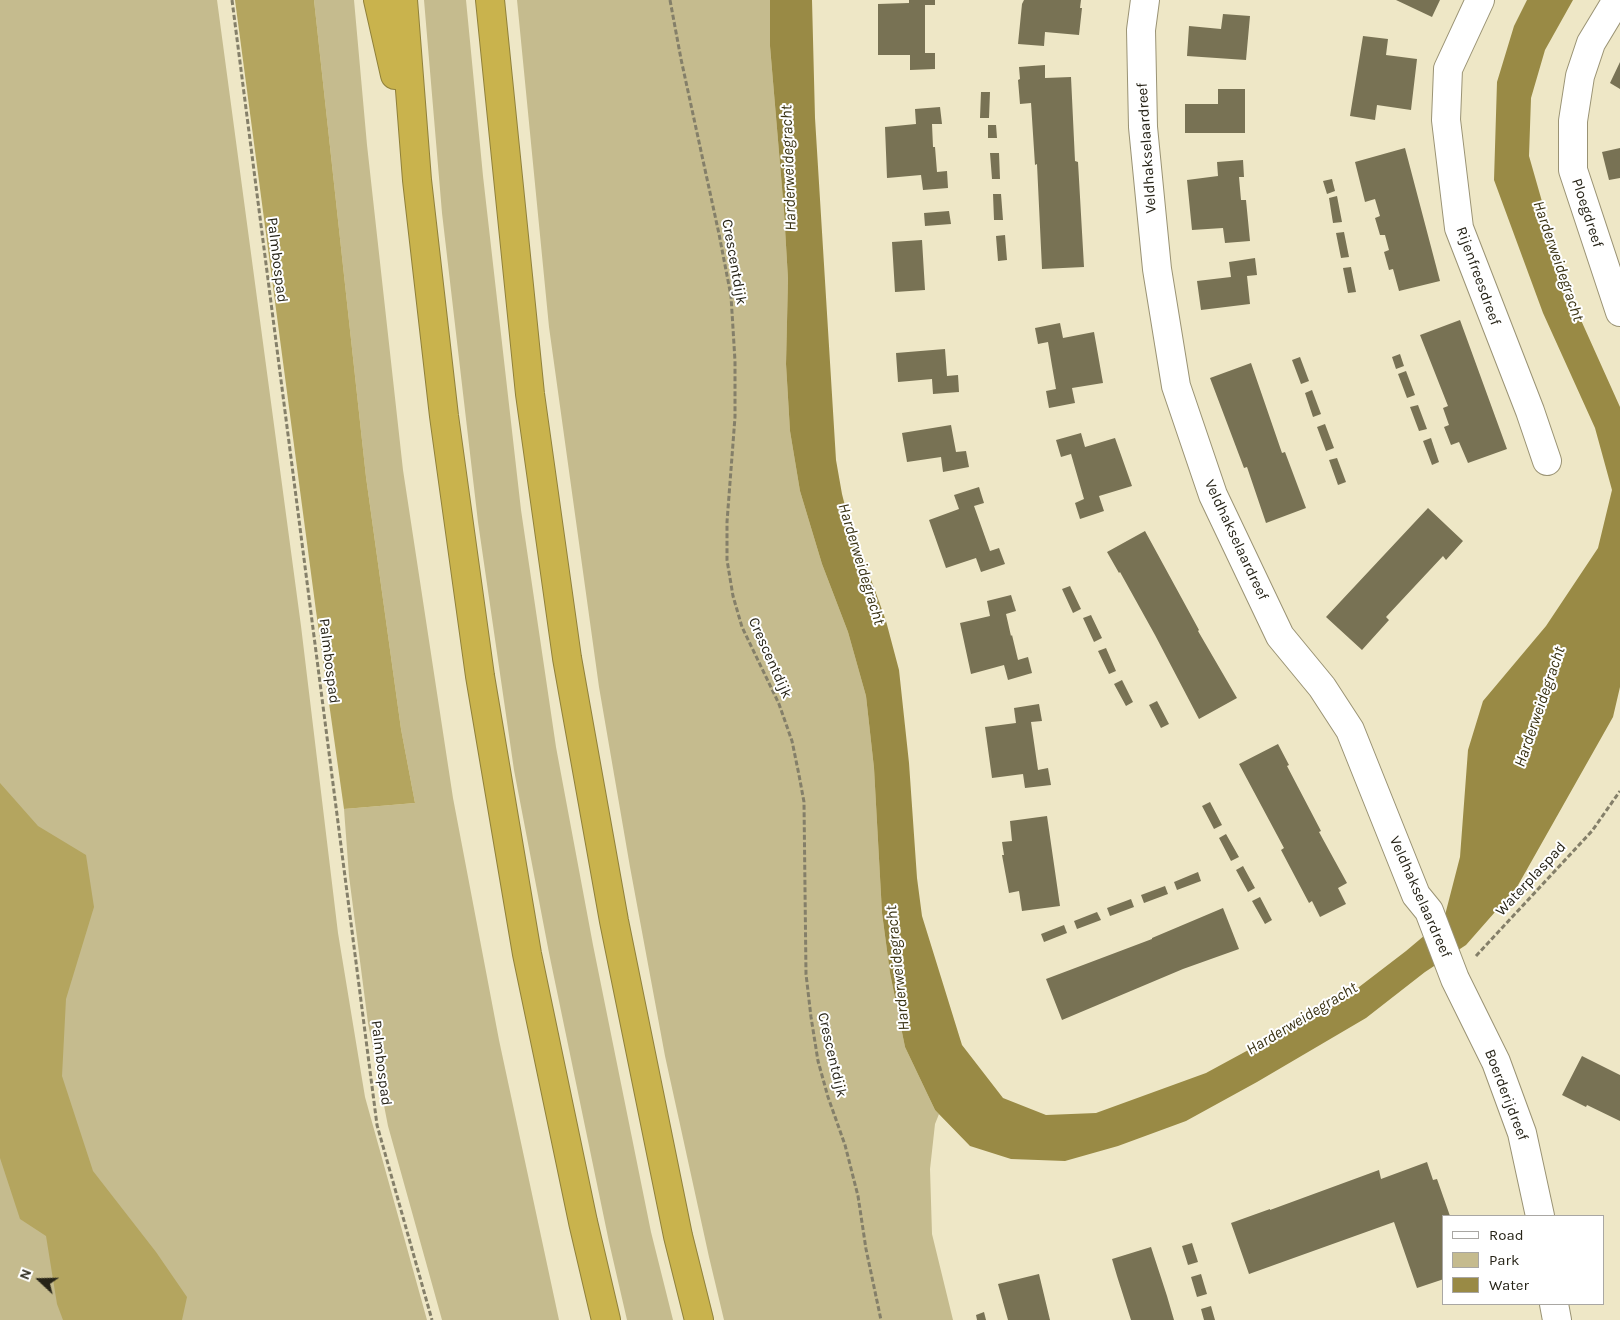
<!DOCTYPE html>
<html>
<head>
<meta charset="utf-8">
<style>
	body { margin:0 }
	#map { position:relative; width:1620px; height:1320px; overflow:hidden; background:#eee7c6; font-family:Karla,sans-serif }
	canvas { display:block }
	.legend { position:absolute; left:1442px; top:1215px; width:162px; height:90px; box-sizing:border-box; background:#fff; border:1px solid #a9a7a3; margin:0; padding:6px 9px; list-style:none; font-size:15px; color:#272418 }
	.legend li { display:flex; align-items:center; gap:10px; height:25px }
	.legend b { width:25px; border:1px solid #a9a7a3 }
	.north { position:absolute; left:15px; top:1255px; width:50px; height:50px; -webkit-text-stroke:4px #fff; paint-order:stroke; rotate:291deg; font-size:14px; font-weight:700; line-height:20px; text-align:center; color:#272418 }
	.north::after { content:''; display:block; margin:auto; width:18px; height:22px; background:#272418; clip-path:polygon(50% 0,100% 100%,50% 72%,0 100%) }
</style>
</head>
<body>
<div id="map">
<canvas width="1620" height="1320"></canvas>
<ul class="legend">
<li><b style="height:6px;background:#fff"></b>Road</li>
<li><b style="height:14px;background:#c5bb8e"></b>Park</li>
<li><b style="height:14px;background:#998a45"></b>Water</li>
</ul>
<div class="north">N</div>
</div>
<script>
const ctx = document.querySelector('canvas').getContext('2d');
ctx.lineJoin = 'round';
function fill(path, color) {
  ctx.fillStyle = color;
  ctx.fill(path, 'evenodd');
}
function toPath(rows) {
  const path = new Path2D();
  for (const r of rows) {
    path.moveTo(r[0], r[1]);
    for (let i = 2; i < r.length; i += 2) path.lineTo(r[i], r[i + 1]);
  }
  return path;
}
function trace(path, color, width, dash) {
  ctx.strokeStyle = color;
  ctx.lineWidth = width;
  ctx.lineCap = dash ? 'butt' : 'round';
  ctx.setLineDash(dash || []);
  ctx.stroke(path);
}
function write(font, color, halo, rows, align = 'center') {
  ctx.font = font + ' Karla,sans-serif';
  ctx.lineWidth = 4;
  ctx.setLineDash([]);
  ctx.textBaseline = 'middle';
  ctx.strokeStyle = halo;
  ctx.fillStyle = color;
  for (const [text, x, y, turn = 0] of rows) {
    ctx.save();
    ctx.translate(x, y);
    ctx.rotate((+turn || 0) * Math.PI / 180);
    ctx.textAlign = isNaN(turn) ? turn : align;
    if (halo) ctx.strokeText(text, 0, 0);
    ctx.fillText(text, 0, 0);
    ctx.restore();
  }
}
fill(toPath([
	[0,0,217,0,301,626,338,933,365,1097,427,1320,0,1320],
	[314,0,354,0,367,145,403,470,453,798,499,1040,559,1320,442,1320,388,1126,368,1023,349,876,344,809,415,803,401,729,366,477],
	[424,0,466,0,483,176,521,510,556,747,593,945,651,1232,673,1320,627,1320,609,1242,549,953,514,770,478,522,442,213],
	[517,0,770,0,770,46,784,211,788,279,786,364,790,431,800,491,822,564,848,632,866,696,874,768,882,913,890,973,905,1047,935,1110,939,1114,935,1124,930,1169,932,1234,953,1320,724,1320,709,1257,665,1056,630,867,599,687,549,327]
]), '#c5bb8e');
fill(toPath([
	[235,0,314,0,366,477,401,729,415,803,344,809,316,611],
	[0,783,38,826,86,855,94,907,66,999,62,1076,93,1171,156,1252,187,1297,182,1320,63,1320,57,1304,46,1236,20,1219,0,1158]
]), '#b4a55f');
fill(toPath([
	[770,0,812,0,815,118,836,460,842,494,853,538,868,571,886,621,899,670,909,763,917,878,922,916,962,1045,1003,1098,1046,1115,1096,1113,1206,1073,1346,997,1406,951,1444,919,1460,857,1468,750,1483,701,1546,626,1598,548,1612,490,1595,428,1543,313,1494,180,1497,82,1514,26,1527,0,1573,0,1545,50,1531,98,1529,156,1567,289,1620,407,1620,687,1613,717,1517,887,1466,945,1425,972,1366,1018,1257,1082,1186,1121,1118,1146,1065,1161,1011,1159,970,1146,935,1110,905,1047,890,973,882,913,874,768,866,696,848,632,822,564,800,491,790,431,786,364,788,279,784,211,770,46]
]), '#998a45');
fill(toPath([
	[909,0,935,0,935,5,925,5,925,53,935,53,935,69,910,70,910,55,878,55,878,4,909,3],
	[1024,0,1081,0,1080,8,1082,8,1079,35,1045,32,1044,46,1018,44,1022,4],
	[1396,0,1440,0,1432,17],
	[1223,14,1250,16,1246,60,1187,56,1189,26,1221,29],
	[1363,36,1388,39,1386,55,1417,59,1411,110,1377,105,1375,120,1350,116],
	[1620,62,1620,89,1610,83],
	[1045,65,1045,78,1071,77,1075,161,1078,162,1084,267,1042,269,1037,164,1035,165,1031,103,1020,104,1018,80,1020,79,1019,67],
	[1218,89,1245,89,1245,133,1185,133,1185,104,1218,104],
	[981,92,990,92,989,118,980,118],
	[940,107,942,124,932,124,933,147,935,147,937,172,947,171,948,188,923,190,921,175,887,178,885,127,916,124,915,109],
	[988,125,996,125,997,138,988,138],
	[1405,148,1440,281,1399,291,1393,269,1389,270,1384,252,1389,250,1385,235,1380,235,1375,218,1380,216,1375,199,1365,202,1355,162],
	[1620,148,1620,178,1609,180,1602,152],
	[990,153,999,153,1000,179,992,179],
	[1243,160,1244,177,1239,177,1241,200,1246,200,1250,241,1225,243,1223,228,1192,230,1187,180,1218,176,1217,162],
	[1332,179,1335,191,1327,194,1323,181],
	[993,194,1001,194,1003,220,994,220],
	[1337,196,1342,222,1333,223,1329,198],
	[949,211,951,224,925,226,924,213],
	[1344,232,1349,257,1341,258,1336,233],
	[1005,235,1007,260,998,261,996,236],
	[922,240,925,290,895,292,892,242],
	[1255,258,1257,275,1247,276,1250,304,1201,310,1197,281,1231,277,1229,262],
	[1351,267,1356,292,1348,293,1343,268],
	[1460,320,1507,449,1468,463,1459,442,1451,445,1444,427,1449,425,1443,408,1448,406,1420,335],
	[1060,323,1063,338,1094,332,1103,383,1072,388,1075,403,1049,408,1046,391,1056,389,1052,366,1048,342,1038,344,1035,328],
	[945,349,947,376,958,375,959,392,933,394,932,379,898,382,896,353],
	[1400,354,1404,366,1396,369,1392,357],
	[1300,357,1309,381,1301,384,1292,360],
	[1251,363,1282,453,1285,452,1306,508,1266,523,1247,467,1244,468,1210,378],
	[1406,371,1415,395,1407,398,1398,374],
	[1312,390,1321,414,1313,417,1305,393],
	[1418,405,1427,429,1419,431,1410,407],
	[1325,424,1334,448,1326,451,1317,427],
	[951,425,956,452,966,451,969,467,943,472,941,457,907,462,902,433],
	[1081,433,1085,447,1115,438,1132,486,1099,496,1104,511,1080,519,1075,503,1084,499,1071,454,1061,457,1056,440],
	[1431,438,1439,462,1432,465,1423,441],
	[1337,458,1346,482,1338,485,1329,460],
	[979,487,984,503,974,506,990,551,999,548,1005,564,981,572,976,558,946,568,929,520,959,509,954,495],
	[1428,508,1463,541,1446,560,1443,556,1386,617,1389,620,1362,650,1326,617],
	[1145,531,1199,630,1198,631,1237,698,1199,719,1155,635,1120,572,1119,573,1107,552],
	[1070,586,1081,609,1073,613,1062,589],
	[1011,595,1016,611,1006,614,1011,636,1012,635,1018,660,1028,657,1032,673,1008,680,1004,665,971,674,960,623,990,616,987,601],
	[1091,615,1102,638,1094,642,1083,618],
	[1106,648,1116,671,1109,674,1098,651],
	[1122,680,1133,702,1126,706,1114,684],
	[1157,701,1169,724,1161,728,1149,705],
	[1039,704,1042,721,1031,722,1038,770,1048,768,1051,785,1025,788,1023,774,992,778,985,727,1016,723,1014,708],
	[1278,744,1289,765,1287,766,1321,831,1319,832,1347,883,1338,888,1346,904,1320,917,1312,901,1309,903,1281,850,1284,848,1239,764],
	[1210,802,1222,825,1214,829,1202,806],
	[1047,816,1060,906,1022,911,1019,891,1009,893,1002,855,1004,855,1002,842,1012,841,1010,821],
	[1226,834,1239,857,1231,861,1219,838],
	[1243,866,1255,888,1248,892,1236,870],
	[1198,872,1201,881,1177,890,1174,882],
	[1165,886,1168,894,1144,903,1141,895],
	[1260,897,1272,920,1265,924,1252,901],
	[1131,899,1134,907,1110,916,1107,908],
	[1223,908,1239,949,1183,969,1062,1020,1046,979,1152,939,1152,938],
	[1097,912,1101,920,1077,929,1074,921],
	[1064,925,1067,933,1044,942,1041,934],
	[1582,1056,1620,1075,1620,1121,1587,1105,1586,1107,1562,1095],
	[1427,1162,1433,1180,1437,1179,1450,1216,1444,1216,1444,1279,1417,1288,1394,1222,1249,1274,1231,1223,1270,1209,1270,1210,1379,1170,1381,1179],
	[1192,1243,1198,1262,1188,1265,1182,1246],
	[1151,1247,1167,1296,1174,1320,1131,1320,1117,1276,1112,1259],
	[1039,1274,1050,1320,1008,1320,998,1284],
	[1201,1274,1207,1294,1197,1297,1191,1277],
	[1211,1306,1215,1320,1204,1320,1201,1309],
	[984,1312,986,1320,977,1320,976,1315]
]), '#787254');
const minor = toPath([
	[1145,0,1141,30,1143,127,1157,269,1176,386,1213,495,1280,636,1322,687,1350,730,1416,895,1429,911,1455,979,1496,1062,1522,1133,1540,1216],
	[1480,0,1448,69,1446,120,1459,228,1530,411,1547,461],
	[1617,0,1591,43,1580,76,1573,121,1573,170,1620,312],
	[1554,1304,1557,1320]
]);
const highway = toPath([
	[378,0,395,75],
	[403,0,417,180,444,416,480,676,527,954,583,1222,606,1320],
	[490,0,530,394,567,658,614,921,678,1236,699,1320]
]);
trace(minor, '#9a9374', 30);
trace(highway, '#90813a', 30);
trace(toPath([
	[232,0,377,1125,432,1320],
	[670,0,681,59,719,234,731,296,735,361,735,417,727,522,727,560,733,596,742,627,779,704,792,741,799,775,804,802,806,974,811,1017,818,1061,828,1097,845,1145,858,1196,866,1249,881,1320],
	[1476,956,1592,831,1620,791]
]), '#847f69', 3, [5, 2.5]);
trace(minor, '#fff', 28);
trace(highway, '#c9b34d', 28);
write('15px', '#272418', '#fff', [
	["Veldhakselaardreef",1147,148,-94],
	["Ploegdreef",1587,213,72],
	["Palmbospad",277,260,83],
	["Crescentdijk",734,262,80],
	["Rijenfreesdreef",1478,276,70],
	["Veldhakselaardreef",1236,540,65],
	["Crescentdijk",770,658,66],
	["Palmbospad",329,661,83],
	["Waterplaspad",1531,879,-47],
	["Veldhakselaardreef",1420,897,66],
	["Crescentdijk",832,1055,77],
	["Palmbospad",381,1063,83],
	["Boerderijdreef",1506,1095,69]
]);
write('italic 16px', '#393213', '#fff', [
	["Harderweidegracht",789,168,-92],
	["Harderweidegracht",1558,261,71],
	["Harderweidegracht",861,564,73],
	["Harderweidegracht",1540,707,-71],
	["Harderweidegracht",898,968,-96],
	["Harderweidegracht",1302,1019,-31]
]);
</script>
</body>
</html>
